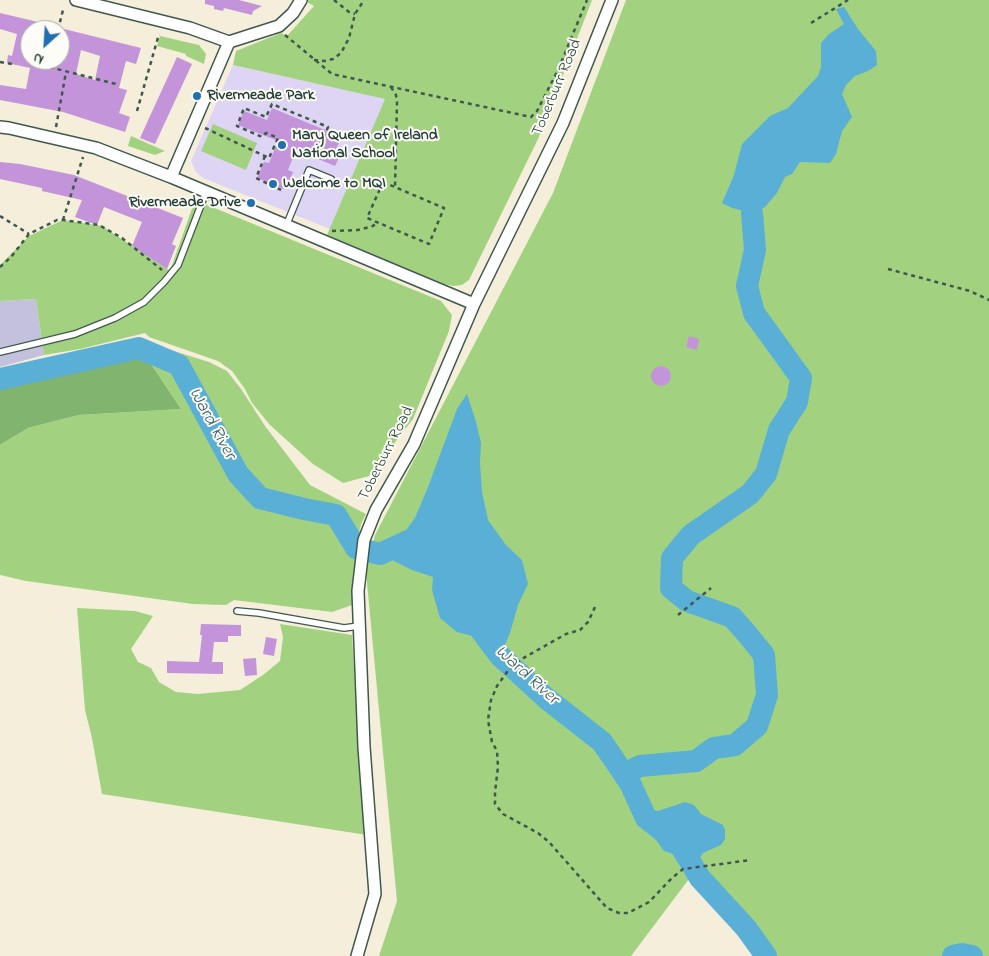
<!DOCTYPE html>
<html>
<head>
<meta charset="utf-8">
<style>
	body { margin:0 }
	#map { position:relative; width:989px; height:956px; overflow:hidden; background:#f4eeda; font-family:"Indie Flower",sans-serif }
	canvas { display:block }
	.north { position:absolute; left:20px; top:20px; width:50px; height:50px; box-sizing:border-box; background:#fdfcf7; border:1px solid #a4b0a9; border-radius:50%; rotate:206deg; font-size:14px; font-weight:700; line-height:20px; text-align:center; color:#1f3d34 }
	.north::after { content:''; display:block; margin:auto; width:18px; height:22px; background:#1f6fb2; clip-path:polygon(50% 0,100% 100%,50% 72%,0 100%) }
</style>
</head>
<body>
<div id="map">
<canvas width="989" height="956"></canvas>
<div class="north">N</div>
</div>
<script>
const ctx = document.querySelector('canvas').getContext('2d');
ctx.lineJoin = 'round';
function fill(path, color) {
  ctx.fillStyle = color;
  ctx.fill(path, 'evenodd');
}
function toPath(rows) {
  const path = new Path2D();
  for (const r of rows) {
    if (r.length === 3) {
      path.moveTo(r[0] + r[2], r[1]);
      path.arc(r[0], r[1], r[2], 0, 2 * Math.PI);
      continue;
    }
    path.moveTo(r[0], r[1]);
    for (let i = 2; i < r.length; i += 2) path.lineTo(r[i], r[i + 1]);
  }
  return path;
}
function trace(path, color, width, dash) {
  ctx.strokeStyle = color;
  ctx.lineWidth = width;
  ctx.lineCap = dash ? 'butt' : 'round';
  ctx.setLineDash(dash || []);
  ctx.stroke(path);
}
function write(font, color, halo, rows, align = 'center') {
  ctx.font = font + ' "Indie Flower",sans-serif';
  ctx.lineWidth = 4;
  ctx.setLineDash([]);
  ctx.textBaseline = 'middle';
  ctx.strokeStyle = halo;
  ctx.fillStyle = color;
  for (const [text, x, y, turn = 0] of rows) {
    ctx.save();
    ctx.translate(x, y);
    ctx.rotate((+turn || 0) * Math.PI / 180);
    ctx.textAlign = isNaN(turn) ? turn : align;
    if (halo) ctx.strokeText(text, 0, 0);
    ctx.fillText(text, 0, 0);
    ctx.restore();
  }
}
fill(toPath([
	[233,65,386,99,330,229,203,178,196,172,191,161]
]), '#ded5f5');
fill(toPath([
	[36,299,44,355,0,367,0,301]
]), '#c3c1db');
fill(toPath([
	[308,0,592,0,538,139,469,280,462,285,453,286,444,284,327,235,385,99,233,65,236,51,281,33,287,36,314,6,307,2],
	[626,0,989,0,989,956,772,956,689,879,631,956,379,956,397,901,366,572,375,535,553,193],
	[160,36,199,45,206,54,204,64,186,56,186,54,157,46],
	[213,124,257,143,246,170,201,151],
	[131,136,165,151,155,155,128,146],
	[195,200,441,301,452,315,449,331,413,419,369,476,343,483,313,464,270,425,252,403,245,389,232,371,218,361,149,337,145,333,80,349,44,355,36,299,0,301,0,265,29,236,63,220,102,226,170,271],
	[148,343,209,362,227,371,241,389,265,426,310,485,366,514,361,524,356,549,352,605,332,612,234,600,226,605,193,604,26,581,0,575,0,445,28,428,79,415,181,409,143,352],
	[77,608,135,611,153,616,131,649,138,662,151,668,159,682,176,692,198,694,240,690,263,675,280,661,283,637,280,624,352,635,358,737,367,835,102,794,92,738,85,710]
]), '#a2d280');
fill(toPath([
	[134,352,143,352,181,409,79,415,28,428,0,445,0,383]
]), '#81b46e');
fill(toPath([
	[844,7,858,29,876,51,877,65,868,71,855,76,846,85,842,94,852,117,842,131,836,154,830,163,800,162,792,174,785,177,777,193,765,207,752,213,732,208,722,203,734,175,742,144,770,116,788,108,818,76,821,67,821,43,829,34,844,24,836,9],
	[467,394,476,422,481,443,480,463,482,492,488,520,506,545,522,560,528,584,518,605,510,633,500,656,480,638,457,632,440,618,432,590,433,577,412,570,380,554,401,537,415,518,428,487,457,409],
	[645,798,649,809,658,811,685,802,694,805,701,814,723,825,725,830,725,839,721,845,703,853,698,861,699,864,688,867,682,857,664,851,654,837,641,826,640,820,632,805]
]), '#5aafd6');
trace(toPath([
	[0,379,139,348,179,365,238,474,260,498,304,509,336,515,356,548,380,554,408,541],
	[482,632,500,656,546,698,602,742,630,783,646,818,680,845,700,878,746,928,766,956],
	[624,774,640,766,696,761,714,748,735,745,757,726,767,695,764,655,748,635,732,617,687,601,671,588,672,558,691,535,750,494,766,474,779,430,797,402,801,378,754,313,747,286,755,250,752,213],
	[953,956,962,954,972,956]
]), '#5aafd6', 22);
fill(toPath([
	[205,0,239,0,262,6,253,11,252,15,224,8,223,11,214,9,214,6,205,4],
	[0,13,55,26,54,30,30,30,30,39,25,58,30,60,60,64,60,28,141,48,136,64,126,61,119,88,127,90,119,113,130,117,125,132,63,112,0,100,0,85,26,89,30,68,7,63,8,55,12,56,17,34,0,29],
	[81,50,100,56,95,80,76,74],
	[177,57,192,64,155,144,140,138],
	[272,108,342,137,336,149,342,151,335,166,296,150,288,170,293,172,286,190,257,178,264,162,269,163,278,141,238,125,244,111,267,120],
	[0,162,20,164,74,175,183,218,172,244,176,246,167,269,132,246,142,222,104,207,97,225,75,217,82,200,42,191,42,188,0,179],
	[689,336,699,339,697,350,686,347],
	[661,376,10],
	[201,624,241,625,241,636,228,636,228,642,214,642,212,662,223,662,223,674,167,673,167,661,199,662,202,635,200,635],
	[266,637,277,639,274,656,263,654],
	[256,658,257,675,245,676,243,659]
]), '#c394d9');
const lane = toPath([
	[286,226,309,170,331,179],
	[0,352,75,334,115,318,144,302,164,282,178,265,206,192],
	[237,611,259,613,344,628,359,626]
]);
const street = toPath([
	[76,0,190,28,229,42,171,177],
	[229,42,279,26,293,13,301,0],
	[0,127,9,128,96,148,171,177,474,304],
	[357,956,375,894,364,747,358,591,364,540,376,510,414,444,474,304,563,123,612,0]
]);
trace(lane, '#3f584d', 8);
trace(street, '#3f584d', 14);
trace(toPath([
	[334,0,349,12,355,14],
	[811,23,848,0],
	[58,30,63,10],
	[285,35,332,74,531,117,537,111,558,70,587,0],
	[51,60,49,67,116,84],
	[314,60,325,61,333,59,341,53,349,38,355,14,364,0],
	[0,62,12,64],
	[391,87,396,95,397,102,395,187],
	[137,111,159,34],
	[56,127,66,72],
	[205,128,269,158,278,138,266,133,262,137,237,126,244,108,266,117,272,104,328,127,323,140],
	[265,156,256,178,281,190],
	[383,182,444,208,429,244,367,218,383,182],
	[0,216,29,234],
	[63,220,83,157],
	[332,231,358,230,373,226,377,222],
	[0,267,11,257,29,234,57,220,63,220,99,225,122,238,162,270],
	[888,269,970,291,989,300],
	[595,607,588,622,580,630,566,634,520,660,507,672,497,686,491,700,488,720,492,742,497,751,498,767,495,792,495,804,503,814,538,833,549,842,607,908,619,913,628,913,649,902,672,878,683,869,751,860],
	[678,615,711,588]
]), '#3f584d', 2.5, [4, 4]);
trace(lane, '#fff', 5.5);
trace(street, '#fff', 11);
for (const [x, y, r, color] of [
	[197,96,5,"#1f6fb2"],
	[282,145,5,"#1f6fb2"],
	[273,184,5,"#1f6fb2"],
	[251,203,5,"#1f6fb2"]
]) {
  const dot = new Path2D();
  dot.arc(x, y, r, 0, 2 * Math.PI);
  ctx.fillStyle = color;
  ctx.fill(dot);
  trace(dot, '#fdfcf7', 2);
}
write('16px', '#1f3d34', '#fdfcf7', [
	["Toberburr Road",558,88,-67],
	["Toberburr Road",387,454,-63]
]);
write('bold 16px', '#1f3d34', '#fdfcf7', [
	["Rivermeade Park",207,96],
	["Mary Queen of Ireland",292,136],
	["National School",292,154],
	["Welcome to MQI",283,184],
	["Rivermeade Drive",241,203,"right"]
], 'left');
write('italic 18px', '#315f65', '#fdfcf7', [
	["Ward River",211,424,61],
	["Ward River",526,676,42]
]);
</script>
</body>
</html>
